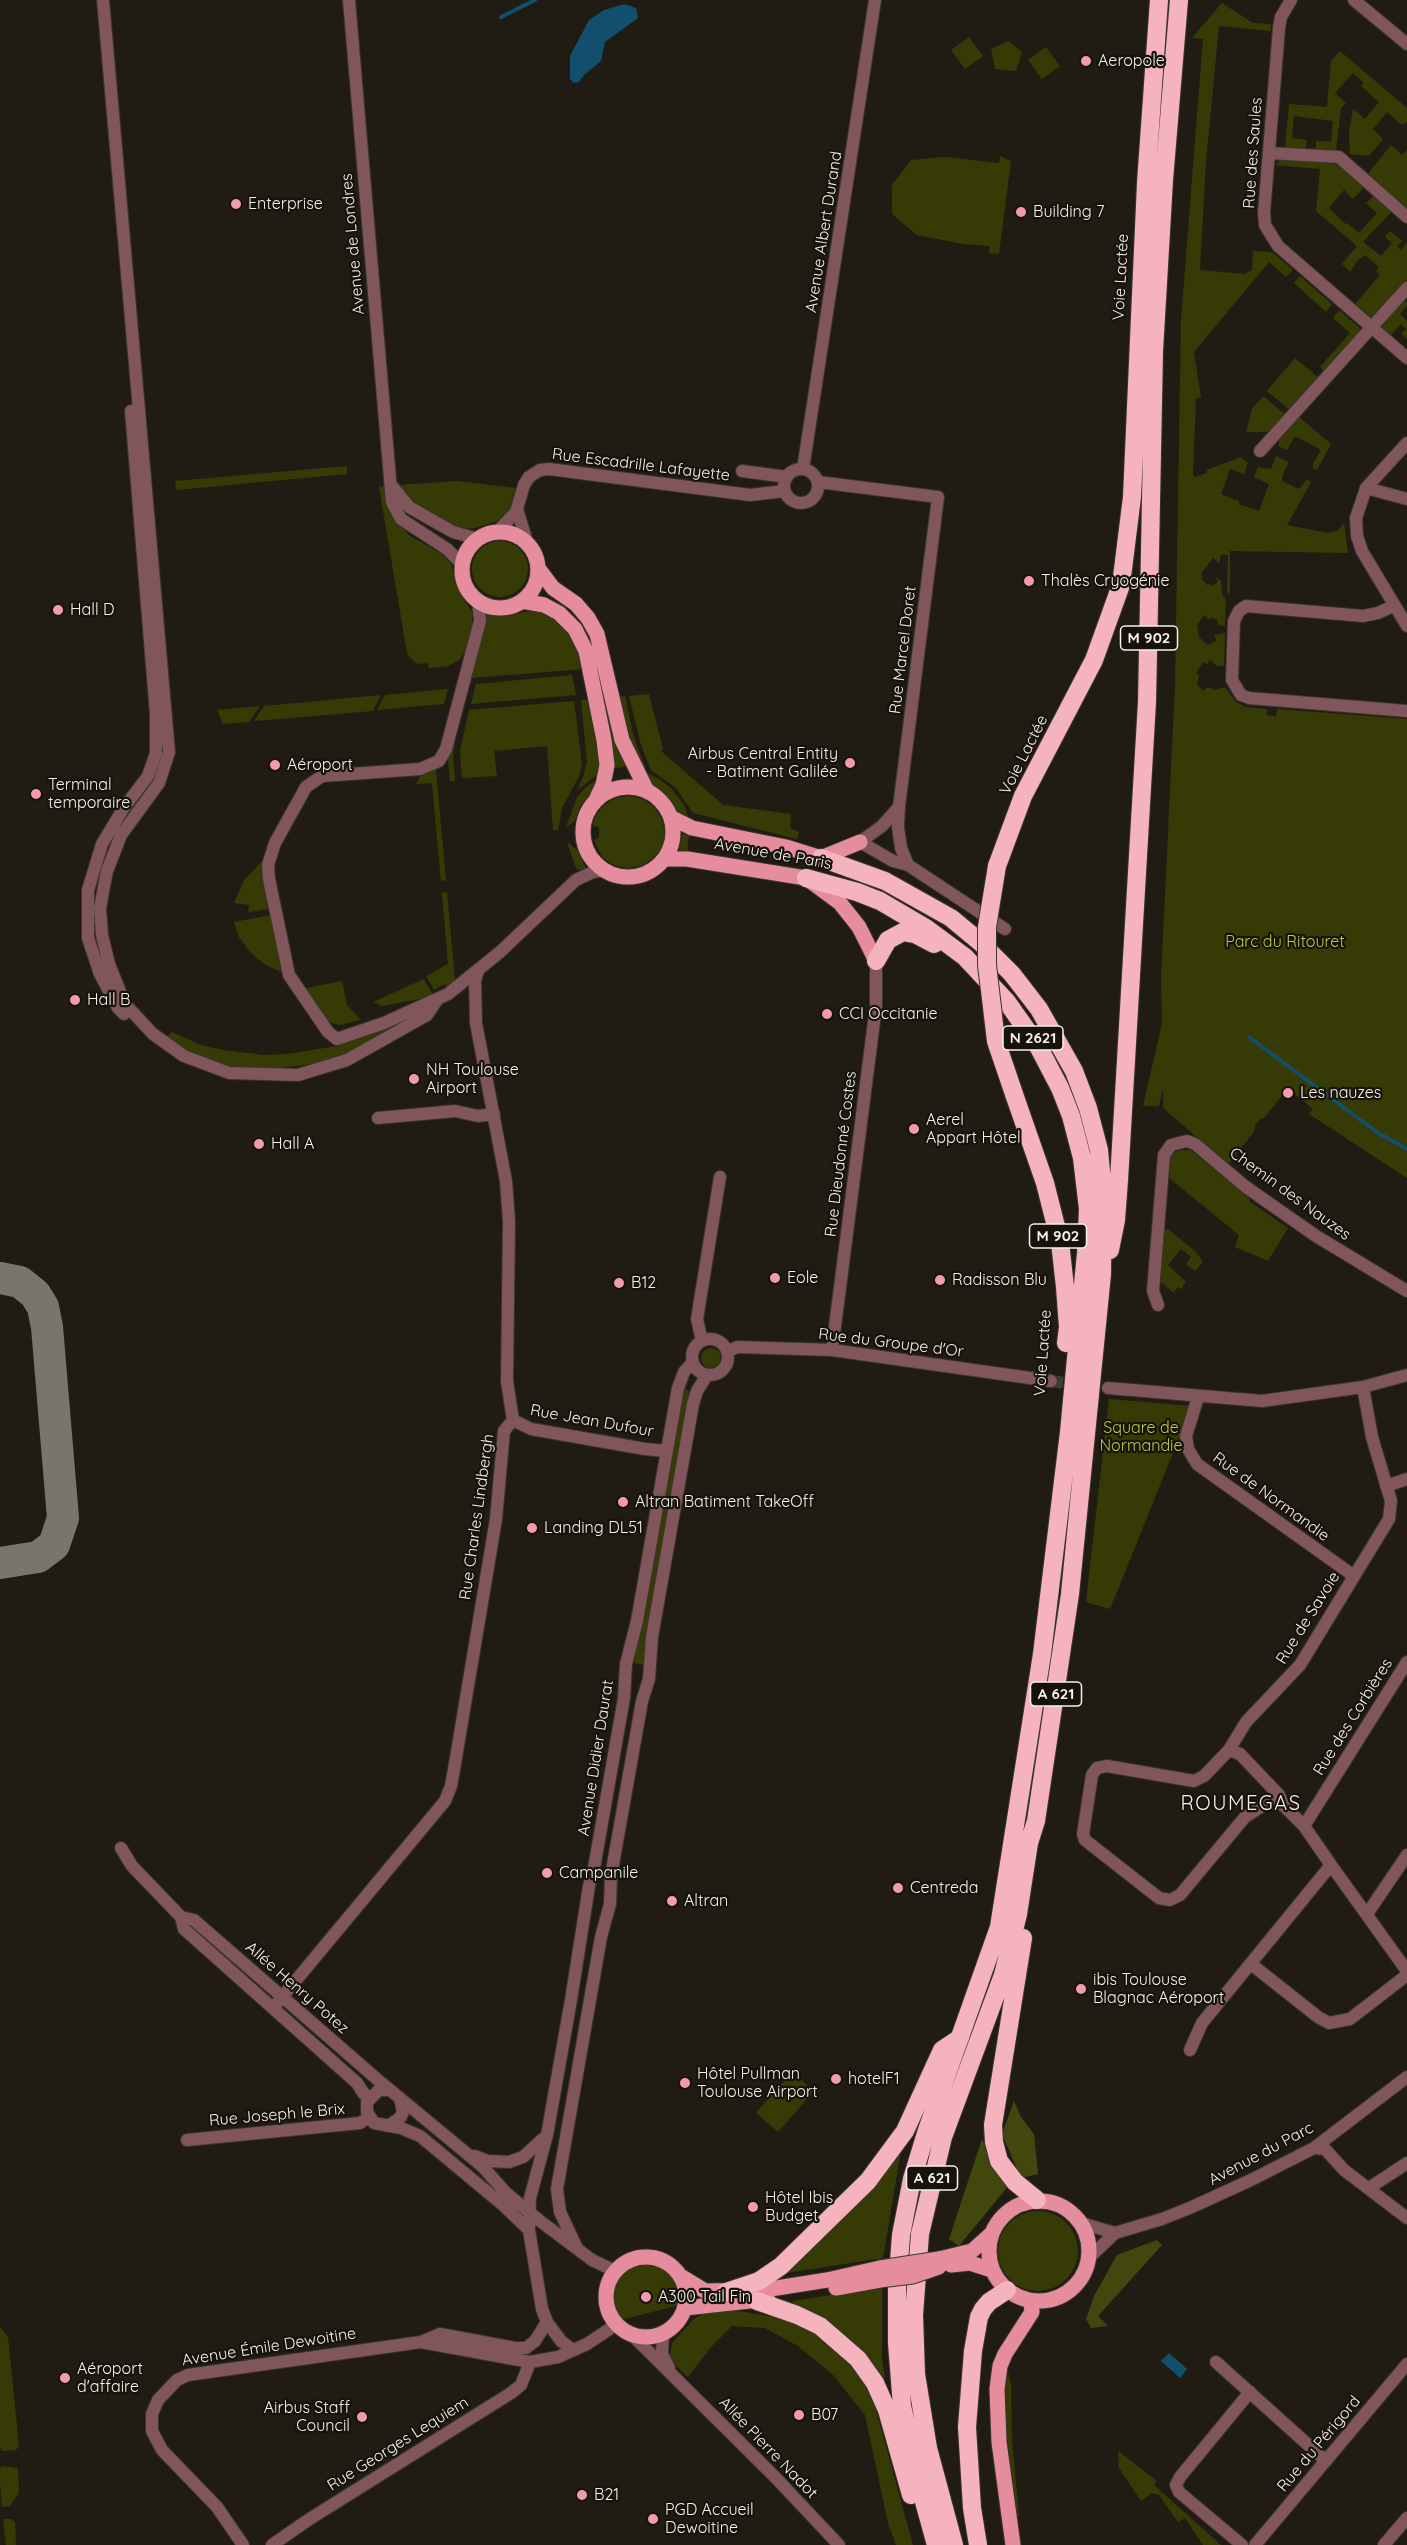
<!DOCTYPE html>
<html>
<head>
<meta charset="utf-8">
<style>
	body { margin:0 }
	canvas { display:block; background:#211c13 }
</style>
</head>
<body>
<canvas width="1407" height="2545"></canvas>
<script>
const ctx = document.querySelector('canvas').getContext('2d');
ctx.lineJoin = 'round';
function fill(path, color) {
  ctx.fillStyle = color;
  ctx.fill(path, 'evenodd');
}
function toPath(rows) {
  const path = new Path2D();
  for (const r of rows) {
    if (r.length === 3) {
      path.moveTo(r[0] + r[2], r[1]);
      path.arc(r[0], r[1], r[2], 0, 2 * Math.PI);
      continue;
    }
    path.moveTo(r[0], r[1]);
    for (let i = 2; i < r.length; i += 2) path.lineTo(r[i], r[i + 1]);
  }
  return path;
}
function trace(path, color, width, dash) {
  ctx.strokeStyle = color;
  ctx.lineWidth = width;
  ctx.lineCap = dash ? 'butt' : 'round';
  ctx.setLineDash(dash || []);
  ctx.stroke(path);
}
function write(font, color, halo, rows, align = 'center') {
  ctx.font = font + ' Quicksand,sans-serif';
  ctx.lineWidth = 4.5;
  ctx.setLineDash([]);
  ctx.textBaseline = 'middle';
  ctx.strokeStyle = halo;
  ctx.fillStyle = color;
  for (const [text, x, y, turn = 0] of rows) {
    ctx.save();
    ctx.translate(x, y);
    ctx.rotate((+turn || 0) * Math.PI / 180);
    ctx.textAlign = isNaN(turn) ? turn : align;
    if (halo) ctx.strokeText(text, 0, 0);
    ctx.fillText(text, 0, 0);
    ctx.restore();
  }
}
fill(toPath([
	[1222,3,1253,23,1271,24,1271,31,1219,26,1206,161,1200,270,1245,274,1252,270,1253,251,1272,252,1293,270,1286,277,1269,262,1194,352,1201,398,1196,398,1193,474,1195,477,1207,473,1207,470,1241,457,1248,463,1244,474,1230,469,1221,494,1239,501,1239,504,1259,511,1269,484,1254,477,1258,467,1271,469,1276,456,1289,462,1283,474,1282,481,1299,489,1307,479,1311,482,1287,525,1328,533,1337,531,1344,523,1348,553,1230,551,1230,594,1227,593,1228,555,1221,555,1219,563,1213,558,1201,574,1203,576,1201,578,1207,585,1210,584,1212,586,1218,582,1215,577,1221,581,1222,594,1226,600,1225,626,1218,625,1218,621,1212,617,1210,620,1204,615,1197,625,1199,637,1207,645,1217,641,1214,635,1225,633,1224,666,1217,666,1210,660,1207,664,1203,662,1196,673,1199,675,1197,684,1203,691,1208,687,1215,690,1225,687,1236,702,1246,707,1267,709,1267,715,1276,716,1277,709,1407,719,1407,1178,1309,1114,1313,1109,1288,1088,1264,1118,1260,1119,1255,1125,1253,1133,1228,1164,1163,1108,1163,1088,1159,1106,1143,1106,1162,1023,1161,978,1175,686,1181,320,1203,39,1192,38],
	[969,37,983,56,965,69,951,50],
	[1009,41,1022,52,1016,71,995,69,991,49],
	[1046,47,1060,66,1042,79,1028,60],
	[1340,51,1407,108,1407,122,1402,125,1387,112,1373,129,1383,139,1369,156,1350,154,1349,133,1353,109,1365,119,1379,102,1361,86,1364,83,1353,73,1335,93,1346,103,1341,108,1336,150,1316,151,1316,141,1331,142,1333,121,1294,116,1292,138,1307,140,1305,150,1285,148,1289,104,1327,107,1331,61],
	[1391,145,1402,155,1407,150,1407,210,1370,178,1368,174],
	[1000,156,1011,161,999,254,989,253,990,246,963,244,917,235,892,214,892,185,911,160,944,157,999,163],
	[1282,159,1336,164,1364,187,1353,199,1344,190,1329,208,1345,224,1347,223,1359,233,1377,213,1366,203,1374,195,1392,211,1363,242,1381,256,1392,243,1385,237,1390,231,1402,241,1397,246,1401,250,1407,243,1407,280,1375,316,1371,317,1355,304,1380,275,1376,271,1379,267,1365,255,1357,261,1350,272,1342,264,1357,246,1316,211,1320,169,1275,165],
	[1300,276,1332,304,1326,312,1294,283],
	[1403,299,1407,302,1407,306,1400,314,1407,321,1407,339,1401,334,1406,329,1401,324,1391,335,1382,327],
	[1339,310,1362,330,1325,372,1320,367,1350,333,1333,318],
	[1295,358,1319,378,1291,411,1267,391],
	[1263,396,1287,416,1278,425,1267,432,1246,432,1252,409],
	[1299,417,1331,444,1317,470,1313,468,1313,464,1321,450,1295,436,1287,450,1278,446,1280,438],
	[347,466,347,474,176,490,175,481],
	[457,481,516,488,509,511,498,521,475,528,462,529,412,503,399,485],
	[386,486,398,523,410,536,440,553,451,563,457,588,472,612,472,627,466,651,459,660,448,666,429,668,428,663,418,664,412,660,407,653,379,487],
	[500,569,28],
	[533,610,551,616,565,627,576,644,583,669,471,678,487,615,508,616],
	[572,675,576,695,471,704,476,684],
	[448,689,444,704,377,710,385,695],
	[649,694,663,749,661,751,723,805,791,814,790,828,799,832,797,839,693,813,676,788,651,770,641,745,629,696],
	[381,695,373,711,254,721,264,706],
	[625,696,634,738,646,769,640,768,629,743,619,697],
	[589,699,597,738,600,773,577,790,583,777,587,762,581,700],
	[601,699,607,699,615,736,626,767,613,768],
	[574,701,582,764,579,776,562,808,558,830,553,830,547,746,494,751,497,776,462,778,460,751,469,710],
	[260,706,249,722,223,724,217,710],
	[456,735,453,755,455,781,450,781,448,759],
	[436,770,446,880,441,881,432,783,416,784,421,774],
	[645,773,658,778,671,788,684,805,689,819,680,815,670,799,651,784],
	[599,778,592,792,581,805,574,822,566,827,577,797,586,787],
	[629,796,643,799,654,807,662,819,665,833,662,847,653,858,641,866,627,868,614,865,602,857,594,840,599,838,599,827,593,826,595,817,603,806,615,798],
	[682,834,689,835,687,853,679,851],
	[567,842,577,850,586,868,578,870,575,866],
	[263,860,262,875,270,909,248,912,249,905,234,903,244,880],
	[447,892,455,980,446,986,445,984,434,990,426,976,448,964,442,893],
	[271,915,281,972,264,964,250,952,239,937,234,922],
	[424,979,433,995,426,998,382,1006,373,1002],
	[342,981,347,1005,361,1020,339,1025,329,1022,321,1014,302,989],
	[392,1025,395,1031,362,1047,320,1063,274,1069,227,1067,194,1056,165,1038,172,1032,201,1045,223,1050,264,1055,287,1054,337,1046],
	[1181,1150,1191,1150,1250,1199,1249,1201,1288,1228,1268,1261,1235,1247,1239,1235,1169,1178,1171,1154],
	[1164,1229,1168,1229,1196,1252,1203,1262,1195,1271,1186,1264,1191,1257,1181,1249,1168,1265,1186,1282,1181,1289,1178,1287,1174,1292,1176,1295,1160,1281],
	[711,1358,10],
	[682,1385,692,1394,645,1665,634,1663],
	[1109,1399,1192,1406,1110,1609,1086,1602],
	[792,2072,814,2091,778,2132,756,2113],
	[901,2150,883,2258,780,2274],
	[1038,2251,40],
	[645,2263,665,2269,673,2276,678,2286,679,2305,621,2320,613,2303,613,2291,617,2280,624,2271,634,2265],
	[874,2288,882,2288,882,2359,885,2378,791,2304,793,2301],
	[707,2311,738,2311,787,2319,827,2341,846,2359,860,2376,874,2403,913,2545,896,2545,888,2523,865,2415,833,2375,798,2346,765,2328,732,2326,711,2347,688,2377,674,2364,670,2355,672,2343,693,2320],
	[0,2327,8,2337,19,2446,16,2450,3,2451,0,2448],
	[1008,2372,1011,2384,1012,2441,1019,2516,1017,2516,1005,2419,1004,2398],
	[1118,2451,1157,2481,1154,2485,1221,2545,1203,2545,1185,2518,1178,2522,1159,2495,1152,2493,1141,2501,1119,2468],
	[2,2466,18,2468,19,2493,10,2506,2,2507,0,2482,0,2468],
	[3,2519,11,2519,15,2522,16,2545,6,2545]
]), '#363b05');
fill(toPath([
	[1014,2101,1021,2117,1034,2134,1038,2174,1021,2178,1002,2134],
	[982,2139,996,2168,1010,2184,959,2246,949,2239],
	[1157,2240,1162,2245,1098,2316,1108,2326,1091,2328,1086,2319,1094,2296,1117,2255]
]), '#42470e');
fill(toPath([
	[625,4,636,8,638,18,605,42,601,61,584,75,579,82,574,83,570,79,570,56,589,20,604,10],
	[1169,2353,1187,2369,1180,2378,1161,2361]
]), '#124f6d');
trace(toPath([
	[501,17,535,0],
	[1249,1037,1378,1133,1407,1149]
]), '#124f6d', 4);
trace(toPath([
	[0,1278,20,1282,35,1294,43,1307,47,1327,63,1518,54,1545,38,1557,0,1563]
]), '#79746c', 32);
trace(toPath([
	[1051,1381,1080,1385]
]), '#413c33', 12, [12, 6]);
const minor = toPath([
	[103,0,169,752,159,783,121,835,107,871,100,908,102,935,109,964,125,1004,153,1034,184,1056,229,1073,298,1075,347,1060,427,1015,437,1000],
	[349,0,392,502,401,519,447,549,463,565],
	[1291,0,1281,17,1279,28,1264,213,1265,225,1278,246,1407,358],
	[1354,0,1407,44],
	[1269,153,1339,157,1407,217],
	[1407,443,1366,488,1356,518,1357,536,1362,551,1407,626],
	[1260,451,1407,288],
	[801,486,17],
	[803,469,875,0],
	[742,471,787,477],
	[818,482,938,497,899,807,898,827,901,848,908,865,1005,929],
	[392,486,409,507,453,532,478,539],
	[1366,488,1407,499],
	[517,509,527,542],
	[498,531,516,512,524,485,529,477,540,470,549,469,750,495,785,491],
	[478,600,480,621,446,749,439,761,420,769,322,776,306,787,275,843,268,865,269,879,289,975,328,1032,337,1039,384,1023,448,994,500,952,576,880,593,872,604,870],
	[1393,606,1378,613,1363,616,1246,606,1239,611,1234,621,1232,680,1241,695,1249,698,1407,711],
	[860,842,893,861,908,865],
	[860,842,882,826,899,807],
	[478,971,475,981,476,1023,506,1181,509,1221,507,1381,513,1420],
	[124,1014,118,1008,100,974,88,938,88,890,102,844,123,809,148,776,156,753,156,714,131,411],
	[378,1118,455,1111,478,1116,494,1114],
	[1158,1305,1153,1291,1164,1155,1171,1145,1187,1141,1195,1144,1246,1187,1316,1236,1407,1291],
	[710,1357,18],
	[702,1341,697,1319,720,1177],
	[832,1350,876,1006,876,961],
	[727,1351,738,1347,832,1350,1051,1381],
	[1108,1388,1262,1401,1363,1387,1407,1375],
	[1198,1397,1186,1436,1188,1449,1197,1464,1354,1576],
	[513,1420,531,1429,645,1449,666,1451],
	[1386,1486,1407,1479],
	[1229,1750,1204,1776,1194,1781,1107,1766,1097,1768,1092,1775,1083,1834,1085,1840,1159,1898,1170,1900,1180,1895,1245,1817,1262,1806,1275,1803,1283,1805],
	[1304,1826,1283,1805,1279,1795,1240,1754,1229,1750,1246,1722,1300,1665,1389,1519,1391,1501,1372,1437,1363,1387],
	[121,1848,132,1866,181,1917,184,1929,357,2083,364,2094,369,2097],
	[1331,1865,1407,1971],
	[1367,1914,1407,1855],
	[181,1917,194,1920,378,2080,483,2167,506,2193,540,2221,592,2260,615,2271],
	[1251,1964,1318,2017,1329,2023,1350,2019,1407,1975],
	[273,2008,445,1801,451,1786,456,1758,496,1519,504,1431,513,1420],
	[1190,2050,1202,2023,1331,1865,1304,1826,1407,1662],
	[390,2090,379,2090,367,2102,367,2112,374,2123,401,2128,420,2136,503,2205,529,2230],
	[388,2126,400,2118,403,2112,400,2098],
	[187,2140,360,2123,369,2117],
	[1314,2148,1325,2149,1344,2170,1407,2218],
	[475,2156,488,2161,509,2162,523,2157,544,2138],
	[1369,2188,1407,2163],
	[1081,2223,1115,2233],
	[576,2246,560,2212,557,2189,601,1937,610,1904,611,1876,642,1701,649,1679,652,1637,693,1404,697,1391,707,1375],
	[1089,2258,1115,2233,1162,2219,1192,2207,1251,2180,1314,2148,1407,2077],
	[631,2334,775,2477,839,2545],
	[663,2334,662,2354,669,2368],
	[421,2342,530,2362,558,2357,587,2344,617,2324],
	[573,2350,561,2341,547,2322,542,2309,529,2230,530,2198,547,2135,571,2000,589,1886,594,1868,624,1698,626,1664,637,1621,678,1388,684,1372,693,1362],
	[1216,2362,1326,2461],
	[243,2545,217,2507,162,2450,152,2431,152,2414,158,2400,177,2380,188,2375,421,2342,440,2334,515,2348,526,2348,535,2341,547,2322],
	[272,2545,308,2520,511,2393,521,2385,530,2362],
	[1242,2545,1179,2492,1176,2485,1180,2477,1250,2392],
	[1255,2545,1407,2364],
	[1384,2545,1407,2518]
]);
const major = toPath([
	[500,570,38],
	[538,568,553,588,576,604,588,618,597,634,622,740,647,791],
	[522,601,544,605,559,613,575,629,586,651,604,740,607,765,603,785,596,800],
	[628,832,45],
	[672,818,692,828,786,847,821,858,860,842],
	[664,859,687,859,806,878,840,903,859,927,876,961],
	[1039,2251,50],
	[646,2297,40],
	[939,2259,972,2251,991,2234],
	[951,2265,970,2263,992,2270],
	[682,2277,705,2291,764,2290,827,2280,880,2268],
	[836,2288,880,2280],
	[685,2308,768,2299],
	[1013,2545,999,2442,997,2389,1000,2366,1005,2354,1032,2312,1031,2301]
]);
const highway = toPath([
	[821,858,885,881,951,918,980,942,1012,974,1039,1009,1074,1071,1088,1108,1099,1150,1103,1192,1102,1274,1070,1594,1036,1821,1029,1843,1018,1914,1003,1975,943,2137,920,2234,914,2315,916,2374,928,2448,954,2545],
	[997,866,1023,796,1094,660,1121,585,1132,497,1146,183,1159,0],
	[806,878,857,892,880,901,926,928,965,957,1007,1002,1038,1046,1060,1088,1071,1116,1082,1158,1088,1209,1086,1253,1069,1432,1042,1654,999,1927,927,2130,912,2179,901,2235,897,2288,897,2343,902,2406,920,2487,936,2545],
	[876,961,888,940,903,932,915,934,934,944],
	[1014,1094,1045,1183,1060,1242,1065,1287,1068,1327,1066,1343],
	[1110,1250,1116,1220,1119,1180,1147,702,1154,351,1164,180,1179,0],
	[1023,1938,993,2125,994,2142,999,2161,1015,2182,1037,2200],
	[726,2292,759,2281,781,2266,868,2181,905,2131,942,2050,960,2038],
	[757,2301,797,2315,820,2326,858,2359,875,2383,887,2410,911,2495],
	[978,2545,972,2508,967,2427,973,2351,979,2317,983,2309,989,2302,1007,2290]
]);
trace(minor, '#3a362d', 14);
trace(major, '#3a362d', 17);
trace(highway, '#3a362d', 20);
trace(minor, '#80555c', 12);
trace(major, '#e68d9d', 15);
trace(highway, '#f4b3bd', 18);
const majorBridge = toPath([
	[880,2268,939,2259],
	[880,2280,913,2276,939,2267]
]);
const highwayBridge = toPath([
	[997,866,987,927,987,965,996,1041,1014,1094]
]);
trace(majorBridge, '#3a362d', 17, []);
trace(highwayBridge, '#3a362d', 20, []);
trace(majorBridge, '#e68d9d', 15);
trace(highwayBridge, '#f4b3bd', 18);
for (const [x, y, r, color] of [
	[1086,61,6,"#f19ab2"],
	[236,204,6,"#f19ab2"],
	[1021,212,6,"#f19ab2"],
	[1029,581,6,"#f19ab2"],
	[58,610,6,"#f19ab2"],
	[850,763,6,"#f19ab2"],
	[275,765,6,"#f19ab2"],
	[36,794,6,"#f19ab2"],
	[75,1000,6,"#f19ab2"],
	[827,1014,6,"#f19ab2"],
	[414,1079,6,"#f19ab2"],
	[1288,1093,6,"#f19ab2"],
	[914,1129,6,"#f19ab2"],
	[259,1144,6,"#f19ab2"],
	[775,1278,6,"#f19ab2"],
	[940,1280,6,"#f19ab2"],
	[619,1283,6,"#f19ab2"],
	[623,1502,6,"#f19ab2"],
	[532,1528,6,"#f19ab2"],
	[547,1873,6,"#f19ab2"],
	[898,1888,6,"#f19ab2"],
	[672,1901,6,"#f19ab2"],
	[1081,1989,6,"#f19ab2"],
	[836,2079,6,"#f19ab2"],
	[685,2083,6,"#f19ab2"],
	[753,2207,6,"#f19ab2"],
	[646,2297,6,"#f19ab2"],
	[65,2378,6,"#f19ab2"],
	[799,2415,6,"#f19ab2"],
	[362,2417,6,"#f19ab2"],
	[582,2495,6,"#f19ab2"],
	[653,2519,6,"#f19ab2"]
]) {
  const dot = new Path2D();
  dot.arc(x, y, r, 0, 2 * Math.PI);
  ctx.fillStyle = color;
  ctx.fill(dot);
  trace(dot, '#17130b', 2);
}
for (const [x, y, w] of [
	[1149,638,57],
	[1033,1038,60],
	[1058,1236,57],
	[1056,1694,51],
	[932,2178,51]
]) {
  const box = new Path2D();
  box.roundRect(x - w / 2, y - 12, w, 24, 4.5);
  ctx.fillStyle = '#17130b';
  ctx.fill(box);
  trace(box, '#f5f1eb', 1.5);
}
write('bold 15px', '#f5f1eb', null, [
	["M 902",1149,638],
	["N 2621",1033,1038],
	["M 902",1058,1236],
	["A 621",1056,1694],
	["A 621",932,2178]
]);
write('16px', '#f5f1eb', '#17130b', [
	["Aeropole",1098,61],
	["Enterprise",248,204],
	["Building 7",1033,212],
	["Thalès Cryogénie",1041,581],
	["Hall D",70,610],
	["Airbus Central Entity",838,754,"right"],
	["- Batiment Galilée",838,772,"right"],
	["Aéroport",287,765],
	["Terminal",48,785],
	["temporaire",48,803],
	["Hall B",87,1000],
	["CCI Occitanie",839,1014],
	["NH Toulouse",426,1070],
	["Airport",426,1088],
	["Les nauzes",1300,1093],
	["Aerel",926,1120],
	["Appart Hôtel",926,1138],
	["Hall A",271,1144],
	["Eole",787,1278],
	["Radisson Blu",952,1280],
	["B12",631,1283],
	["Altran Batiment TakeOff",635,1502],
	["Landing DL51",544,1528],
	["Campanile",559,1873],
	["Centreda",910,1888],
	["Altran",684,1901],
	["ibis Toulouse",1093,1980],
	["Blagnac Aéroport",1093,1998],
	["Hôtel Pullman",697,2074],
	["Toulouse Airport",697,2092],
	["hotelF1",848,2079],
	["Hôtel Ibis",765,2198],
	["Budget",765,2216],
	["A300 Tail Fin",658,2297],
	["Aéroport",77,2369],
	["d'affaire",77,2387],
	["Airbus Staff",350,2408,"right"],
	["Council",350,2426,"right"],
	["B07",811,2415],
	["B21",594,2495],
	["PGD Accueil",665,2510],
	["Dewoitine",665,2528]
], 'left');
write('16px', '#f5f1eb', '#17130b', [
	["Rue des Saules",1253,153,-86],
	["Avenue Albert Durand",824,232,-81],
	["Avenue de Londres",353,244,-95],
	["Voie Lactée",1121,277,-87],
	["Rue Escadrille Lafayette",641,465,7],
	["Rue Marcel Doret",903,650,-83],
	["Voie Lactée",1024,755,-63],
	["Avenue de Paris",773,854,10],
	["Rue Dieudonné Costes",841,1154,-83],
	["Chemin des Nauzes",1290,1194,36],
	["Rue du Groupe d'Or",891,1343,7],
	["Voie Lactée",1043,1353,-86],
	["Rue Jean Dufour",592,1421,10],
	["Rue de Normandie",1271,1497,36],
	["Rue Charles Lindbergh",477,1517,-82],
	["Rue de Savoie",1308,1618,-58],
	["Rue des Corbières",1353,1717,-58],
	["Avenue Didier Daurat",596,1758,-81],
	["Allée Henry Potez",297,1988,41],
	["Rue Joseph le Brix",277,2115,-5],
	["Avenue du Parc",1261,2154,-28],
	["Avenue Émile Dewoitine",269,2347,-9],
	["Rue Georges Lequiem",398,2444,-32],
	["Rue du Périgord",1319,2444,-50],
	["Allée Pierre Nadot",768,2448,46]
]);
write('16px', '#bfcc41', '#17130b', [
	["Parc du Ritouret",1285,942],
	["Square de",1141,1428],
	["Normandie",1141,1446]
]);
ctx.letterSpacing = '1.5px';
write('20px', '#f5f1eb', '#17130b', [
	["ROUMEGAS",1241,1804]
]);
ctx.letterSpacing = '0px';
</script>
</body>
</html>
